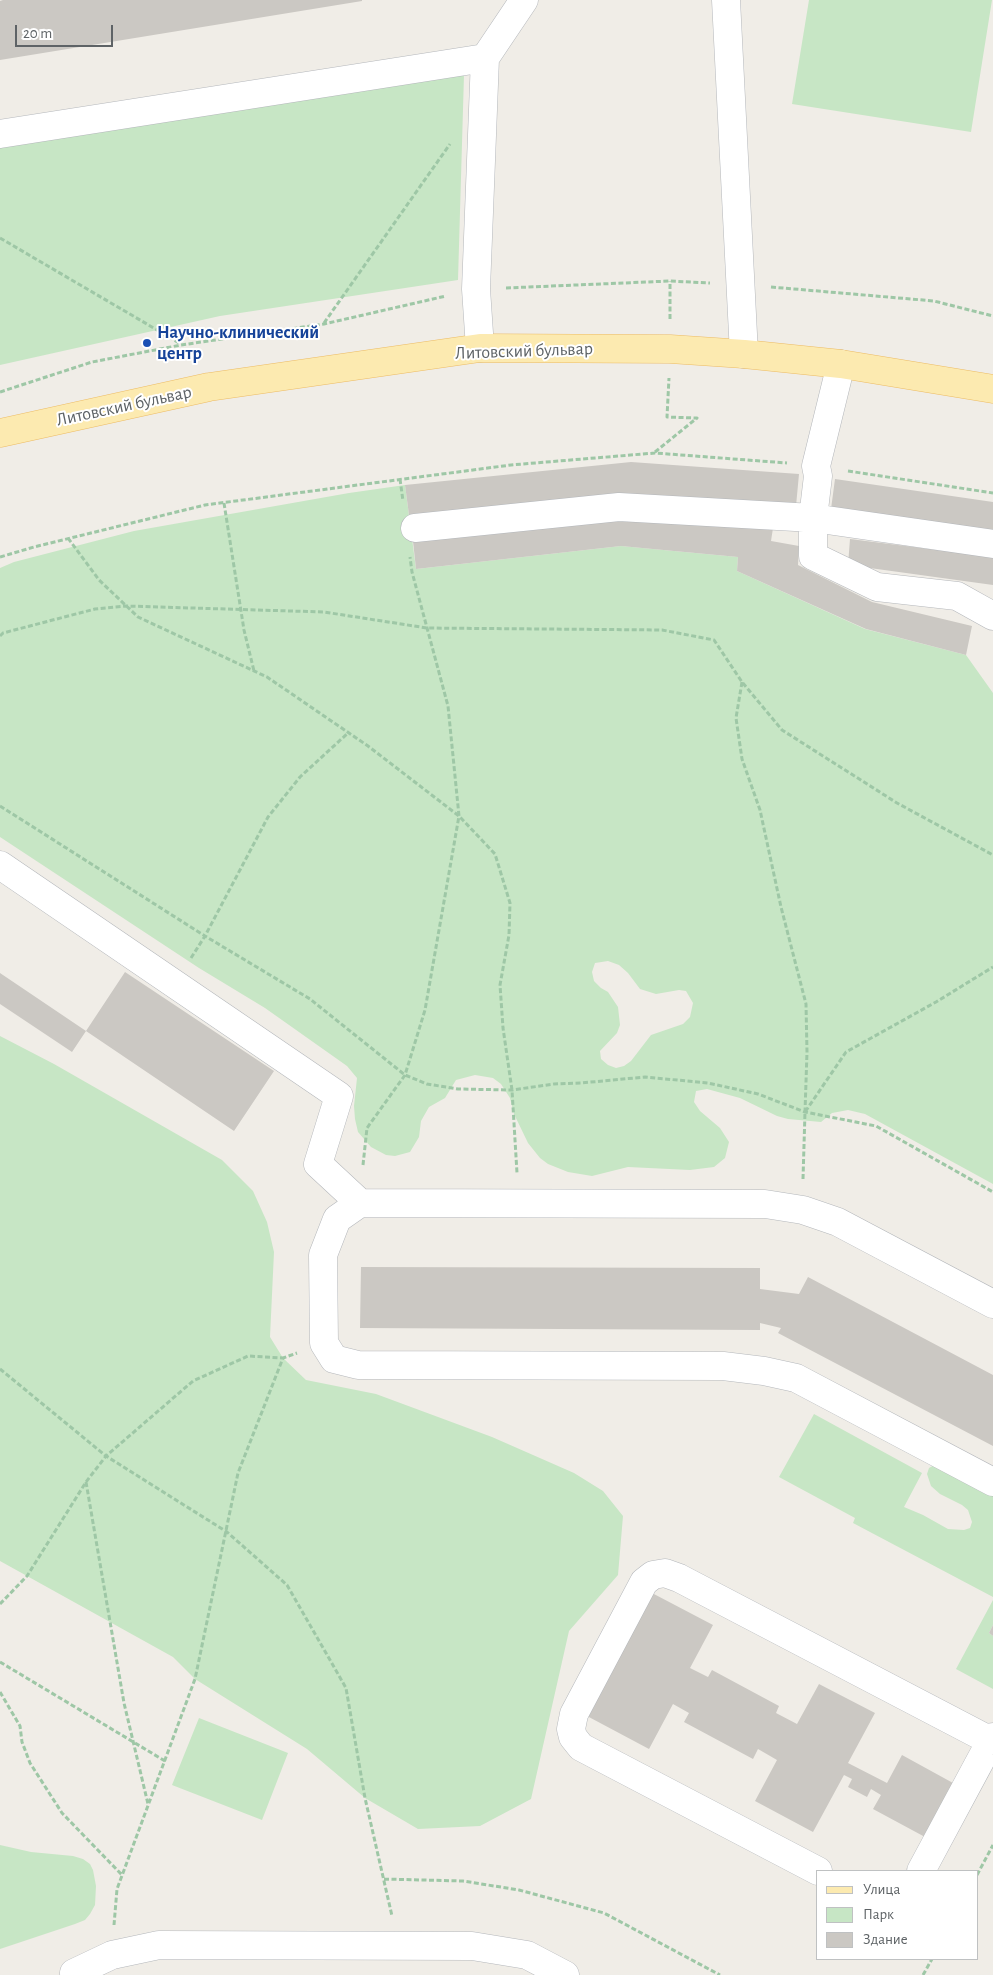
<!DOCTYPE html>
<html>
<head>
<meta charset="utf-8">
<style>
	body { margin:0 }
	#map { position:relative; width:993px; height:1975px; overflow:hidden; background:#f0ede7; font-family:"Alegreya Sans",sans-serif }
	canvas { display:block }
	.legend { position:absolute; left:816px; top:1870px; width:162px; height:90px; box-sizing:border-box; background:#fff; border:1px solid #bfc1c2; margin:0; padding:6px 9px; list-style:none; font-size:15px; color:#5e6366 }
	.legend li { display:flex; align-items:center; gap:10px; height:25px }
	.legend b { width:25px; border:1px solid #bfc1c2 }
	.scale { position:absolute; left:15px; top:25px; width:98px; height:22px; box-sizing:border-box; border:2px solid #5e6366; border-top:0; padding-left:6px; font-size:15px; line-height:18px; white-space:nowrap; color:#5e6366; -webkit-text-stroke:4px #fff; paint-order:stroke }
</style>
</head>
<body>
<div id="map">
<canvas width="993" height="1975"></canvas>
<ul class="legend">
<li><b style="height:6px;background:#fceab0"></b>Улица</li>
<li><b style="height:14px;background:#c7e6c5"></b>Парк</li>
<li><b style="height:14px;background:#cbc8c3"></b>Здание</li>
</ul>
<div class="scale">20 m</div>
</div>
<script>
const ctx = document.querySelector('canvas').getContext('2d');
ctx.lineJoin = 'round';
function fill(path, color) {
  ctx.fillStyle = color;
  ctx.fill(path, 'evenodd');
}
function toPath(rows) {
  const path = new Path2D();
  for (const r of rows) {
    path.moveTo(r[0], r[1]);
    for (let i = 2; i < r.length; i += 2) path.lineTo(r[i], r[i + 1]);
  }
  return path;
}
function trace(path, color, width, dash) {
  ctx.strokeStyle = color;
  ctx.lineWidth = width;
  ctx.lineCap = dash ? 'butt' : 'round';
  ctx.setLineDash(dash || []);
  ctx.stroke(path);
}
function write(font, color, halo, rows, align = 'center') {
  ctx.font = font + ' "Alegreya Sans",sans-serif';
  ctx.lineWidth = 4;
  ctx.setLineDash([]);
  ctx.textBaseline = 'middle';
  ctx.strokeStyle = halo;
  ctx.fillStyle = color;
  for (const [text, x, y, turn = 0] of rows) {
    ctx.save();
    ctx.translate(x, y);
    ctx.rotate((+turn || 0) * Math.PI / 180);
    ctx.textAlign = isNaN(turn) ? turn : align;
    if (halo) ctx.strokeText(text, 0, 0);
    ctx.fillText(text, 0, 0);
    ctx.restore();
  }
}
fill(toPath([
	[809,0,992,0,971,132,792,104],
	[464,75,458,280,220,316,0,365,0,147],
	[405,485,416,569,621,546,738,557,737,571,865,629,966,655,993,693,993,1184,865,1114,848,1110,832,1113,821,1122,788,1119,777,1116,740,1098,707,1089,696,1091,694,1102,700,1111,720,1128,729,1142,725,1158,714,1167,690,1170,628,1167,592,1176,568,1172,548,1164,540,1158,528,1143,514,1114,510,1098,501,1084,493,1078,475,1075,456,1080,445,1098,429,1107,421,1121,419,1137,410,1152,395,1156,386,1155,371,1147,358,1132,355,1119,354,1106,357,1078,347,1066,265,1008,199,968,0,837,0,568,14,562,134,531,349,493],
	[608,961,619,965,628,973,640,989,656,994,679,990,686,991,693,1003,690,1017,683,1024,651,1035,631,1061,624,1066,616,1068,608,1065,601,1059,600,1051,617,1033,620,1025,618,1007,608,992,601,988,594,981,592,972,595,963],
	[0,1036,54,1064,222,1160,253,1191,267,1222,274,1252,270,1337,283,1358,306,1380,376,1394,492,1437,574,1473,603,1491,623,1516,618,1575,569,1631,531,1799,480,1826,418,1829,365,1798,307,1749,195,1679,173,1657,0,1561],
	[814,1414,922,1473,904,1507,923,1515,948,1529,964,1530,970,1528,972,1522,968,1510,962,1505,940,1494,931,1486,927,1474,929,1468,936,1464,993,1492,993,1597,853,1523,855,1518,779,1477],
	[993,1600,993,1625,989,1633,993,1636,993,1689,956,1669],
	[199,1718,288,1753,262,1820,172,1785],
	[0,1845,31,1852,73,1856,83,1859,90,1864,93,1870,96,1886,95,1905,90,1914,85,1920,75,1924,0,1949]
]), '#c7e6c5');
fill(toPath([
	[3,0,362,0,362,1,0,60,0,1],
	[631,462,799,474,796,506,621,495,409,515,405,485],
	[835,479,993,502,993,532,831,509],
	[621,519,773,528,771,541,799,546,798,565,872,602,972,626,966,655,866,629,737,571,738,557,621,546,416,569,413,541],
	[850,539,993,557,993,585,848,565],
	[125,972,274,1071,234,1131,86,1031],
	[0,973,86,1031,72,1052,0,1004],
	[361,1267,760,1268,760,1289,799,1294,808,1277,993,1375,993,1446,778,1333,781,1328,760,1323,760,1330,360,1328],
	[652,1593,713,1625,690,1668,708,1677,712,1670,779,1706,776,1713,797,1724,819,1684,875,1713,848,1763,887,1783,902,1755,953,1783,925,1837,873,1809,881,1795,871,1789,867,1797,848,1787,852,1779,844,1775,813,1832,755,1801,777,1760,758,1749,753,1759,684,1722,689,1713,673,1704,649,1749,587,1716],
	[993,1625,993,1636,989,1633]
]), '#cbc8c3');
const minor = toPath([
	[726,0,744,354],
	[0,134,485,58,524,0],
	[480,348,476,289,485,58],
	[841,364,816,466,818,476,813,518,813,556,877,587,957,596,993,616],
	[415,528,619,507,813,518,993,544],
	[0,865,339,1096,318,1164,360,1203],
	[993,1304,838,1222,803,1210,765,1204,360,1203,337,1219,323,1255,324,1343,334,1359,358,1365,723,1366,764,1371,796,1378,993,1482],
	[818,1871,581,1747,573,1737,571,1729,574,1714,644,1582,653,1575,665,1573,679,1578,991,1741],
	[921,1871,993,1737],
	[74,1973,112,1955,159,1945,472,1946,527,1955,565,1975]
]);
const major = toPath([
	[0,433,209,387,480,348,670,349,744,354,841,364,993,389]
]);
trace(minor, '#b4b7bb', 29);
trace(major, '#ecbb64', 29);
trace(toPath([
	[0,238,181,344],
	[771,287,934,301,993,316],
	[506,288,670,281,710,283],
	[670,319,670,281],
	[324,323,450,144],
	[0,392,92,362,181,345,324,324,446,296],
	[655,452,697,418,667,417,669,378],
	[848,471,993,493],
	[400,479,403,501],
	[224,503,244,630,254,671],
	[68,538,99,580,138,617,267,677,368,746,459,816,495,854,510,903,509,935,500,985,503,1028,512,1090,517,1173],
	[0,557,34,547,205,505,511,465,655,453,787,463],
	[0,636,3,633,95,609,126,606,324,612,427,628,662,630,714,640,742,682,782,730,897,803,993,855],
	[742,682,736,718,742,759,760,810,781,907,806,1004,807,1052,805,1112],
	[0,806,205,936,310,999,405,1075,427,1084,458,1089,512,1090,554,1084,581,1083,645,1077,708,1083,758,1094,805,1112,876,1126,993,1192],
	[191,958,205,936,268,817,300,777,348,733],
	[363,1165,367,1128,405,1075,425,1010,459,816,448,706,412,572,410,557],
	[803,1179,805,1112,846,1052,936,1002,993,967],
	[0,1369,106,1456,227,1532,287,1585,346,1688,365,1798,392,1916],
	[86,1482,124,1703,148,1804],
	[0,1604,27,1576,86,1482,106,1456,193,1381,248,1356,283,1358],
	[0,1662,165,1761],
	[0,1692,20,1726,22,1742,30,1763,62,1813,122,1875],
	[977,1875,993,1845],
	[384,1879,463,1881,519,1890,604,1913,720,1975],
	[114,1925,117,1889,195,1679,238,1473,283,1358,297,1353],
	[923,1975,932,1959]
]), '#9ec7a6', 3, [5, 2.5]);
trace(minor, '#fff', 28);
trace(major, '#fceab0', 28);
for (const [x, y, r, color] of [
	[147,343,5,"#1a4fb4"]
]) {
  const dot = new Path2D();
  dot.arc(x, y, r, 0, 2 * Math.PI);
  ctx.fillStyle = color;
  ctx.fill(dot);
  trace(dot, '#fff', 2);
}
write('bold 18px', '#164399', '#fff', [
	["Научно-клинический",157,333],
	["центр",157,354]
], 'left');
write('18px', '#5e6366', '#fff', [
	["Литовский бульвар",524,351,-2],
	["Литовский бульвар",124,406,-12]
]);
</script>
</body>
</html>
